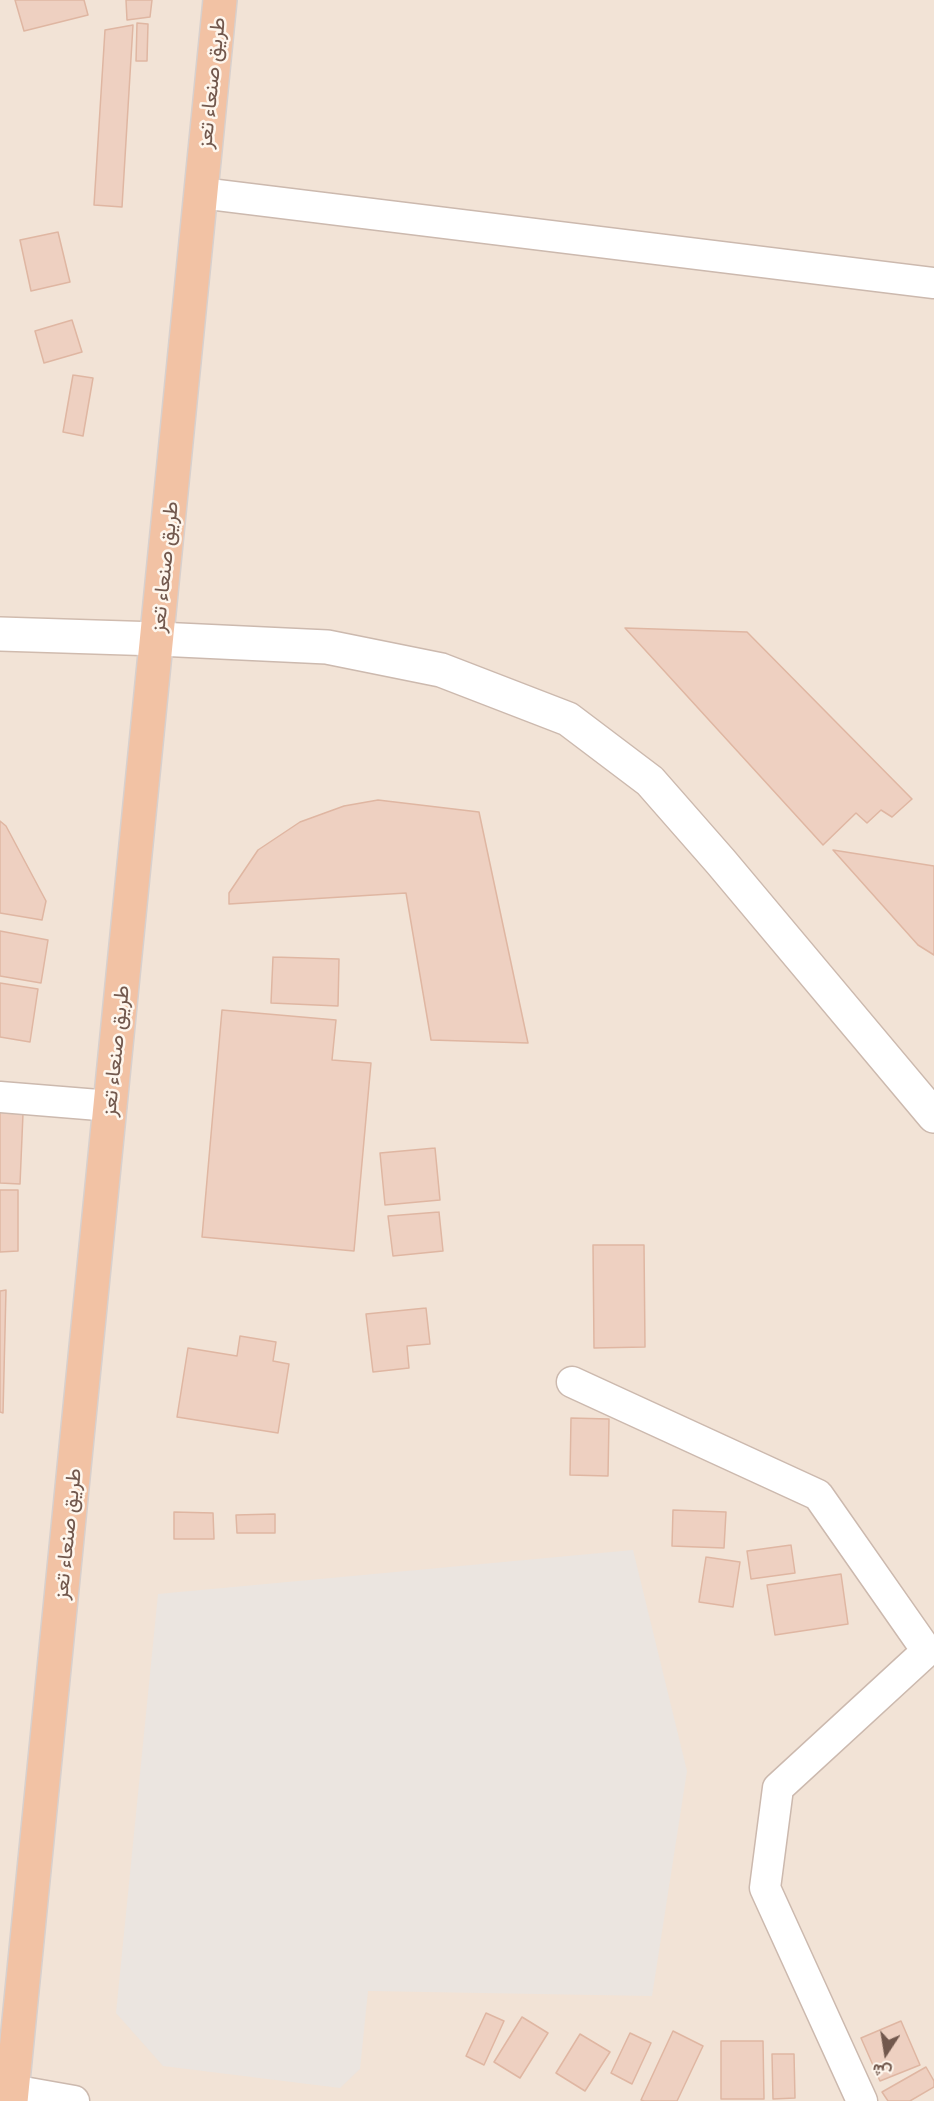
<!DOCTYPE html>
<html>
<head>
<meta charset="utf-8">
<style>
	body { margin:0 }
	#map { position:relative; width:934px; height:2101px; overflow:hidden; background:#fbf2e7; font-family:Figtree,Vazirmatn,sans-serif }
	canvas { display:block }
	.north { position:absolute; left:856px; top:2023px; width:60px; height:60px; -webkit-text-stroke:4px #fef6ed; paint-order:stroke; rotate:192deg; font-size:16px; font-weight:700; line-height:24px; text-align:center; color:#72584d }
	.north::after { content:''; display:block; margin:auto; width:21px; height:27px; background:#72584d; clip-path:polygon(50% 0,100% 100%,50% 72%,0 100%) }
</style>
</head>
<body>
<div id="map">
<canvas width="934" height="2101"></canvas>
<div class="north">ش</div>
</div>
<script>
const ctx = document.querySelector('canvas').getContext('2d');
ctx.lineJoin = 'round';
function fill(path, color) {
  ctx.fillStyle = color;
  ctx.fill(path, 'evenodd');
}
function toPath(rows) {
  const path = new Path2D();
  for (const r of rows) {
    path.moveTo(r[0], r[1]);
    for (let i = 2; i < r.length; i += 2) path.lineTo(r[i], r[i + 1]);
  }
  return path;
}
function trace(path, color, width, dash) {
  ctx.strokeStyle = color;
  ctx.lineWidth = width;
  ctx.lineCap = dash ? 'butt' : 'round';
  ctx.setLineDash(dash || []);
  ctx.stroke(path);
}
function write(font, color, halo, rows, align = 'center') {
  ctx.font = font + ' Figtree,Vazirmatn,sans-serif';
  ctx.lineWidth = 5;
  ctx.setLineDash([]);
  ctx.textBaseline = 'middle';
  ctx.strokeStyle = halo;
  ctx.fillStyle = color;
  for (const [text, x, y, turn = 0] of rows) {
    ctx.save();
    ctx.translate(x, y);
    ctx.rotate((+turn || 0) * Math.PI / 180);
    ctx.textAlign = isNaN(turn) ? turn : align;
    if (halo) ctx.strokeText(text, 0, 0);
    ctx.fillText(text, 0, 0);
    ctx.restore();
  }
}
fill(toPath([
	[0,0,934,0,934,2101,0,2101]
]), '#f2e3d6');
fill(toPath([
	[633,1550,687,1771,652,1996,368,1991,360,2069,340,2088,163,2066,116,2013,158,1594]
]), '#ebe5e0');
const building = toPath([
	[15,0,84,0,88,15,24,31,15,0],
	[126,0,152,0,150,17,127,20,126,0],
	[137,23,148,24,147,61,136,61,137,23],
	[133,25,122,207,94,205,105,30,133,25],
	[58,232,70,282,31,291,20,240,58,232],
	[72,320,82,352,44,363,35,331,72,320],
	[73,375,93,378,83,436,63,432,73,375],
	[625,628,747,632,912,799,892,817,881,810,867,823,856,813,823,845,625,628],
	[378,800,479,812,528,1043,431,1040,406,893,229,904,229,893,258,850,300,822,344,806,378,800],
	[0,821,6,826,46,901,42,920,0,913,0,821],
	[833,850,934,866,934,955,918,945,833,850],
	[0,931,48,940,41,983,0,976,0,931],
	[273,957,339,959,338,1006,271,1003,273,957],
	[0,983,38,989,30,1042,0,1037,0,983],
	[222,1010,336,1020,332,1060,371,1063,354,1251,202,1237,222,1010],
	[0,1089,24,1090,20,1184,0,1183,0,1089],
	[435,1148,440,1200,385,1205,380,1153,435,1148],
	[0,1190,18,1190,18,1251,0,1252,0,1190],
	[439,1212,443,1251,393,1256,388,1216,439,1212],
	[593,1245,644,1245,645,1347,594,1348,593,1245],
	[6,1290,3,1413,0,1412,0,1291,6,1290],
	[426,1308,430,1344,407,1346,409,1368,373,1372,366,1314,426,1308],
	[240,1336,276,1342,273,1361,289,1364,278,1433,177,1417,188,1348,237,1356,240,1336],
	[571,1418,609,1419,608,1476,570,1475,571,1418],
	[673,1510,726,1512,724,1548,672,1546,673,1510],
	[174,1512,213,1513,214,1539,174,1539,174,1512],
	[275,1514,275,1533,237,1533,236,1515,275,1514],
	[791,1545,795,1573,751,1579,747,1551,791,1545],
	[706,1557,740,1562,733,1607,699,1602,706,1557],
	[841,1574,848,1624,775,1635,767,1585,841,1574],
	[486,2013,504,2021,484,2065,466,2056,486,2013],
	[522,2017,548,2033,520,2078,494,2062,522,2017],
	[901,2021,920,2065,880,2081,861,2038,901,2021],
	[673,2031,703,2046,677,2101,644,2101,641,2100,673,2031],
	[630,2033,651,2043,632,2084,611,2073,630,2033],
	[580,2034,610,2052,585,2091,556,2073,580,2034],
	[721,2041,763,2041,764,2099,721,2099,721,2041],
	[772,2054,794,2054,795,2098,773,2099,772,2054],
	[926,2067,934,2081,934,2087,910,2101,888,2101,882,2092,926,2067]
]);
fill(building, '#eed0c1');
trace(building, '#dfb6a2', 1.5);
const minor = toPath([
	[201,193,934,283],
	[0,1097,111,1106],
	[572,1382,818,1495,927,1651,778,1788,765,1888,862,2101],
	[12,2090,74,2101]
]);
const tertiary = toPath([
	[158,639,327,647,441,670,568,719,650,781,721,862,934,1116]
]);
const secondary = toPath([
	[0,634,158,639]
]);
const trunk = toPath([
	[11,2101,220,0]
]);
trace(minor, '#ccb9ae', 33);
trace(tertiary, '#ccb9ae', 36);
trace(secondary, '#d0bbae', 36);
trace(trunk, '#d8d0cd', 36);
trace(minor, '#fff', 30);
trace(tertiary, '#fff', 33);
trace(secondary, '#fff', 33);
trace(trunk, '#f2c2a4', 33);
write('21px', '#72584d', '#fef6ed', [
	["طريق صنعاء تعز",212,83,-84],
	["طريق صنعاء تعز",165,567,-84],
	["طريق صنعاء تعز",116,1051,-84],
	["طريق صنعاء تعز",68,1534,-84]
]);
</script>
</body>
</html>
